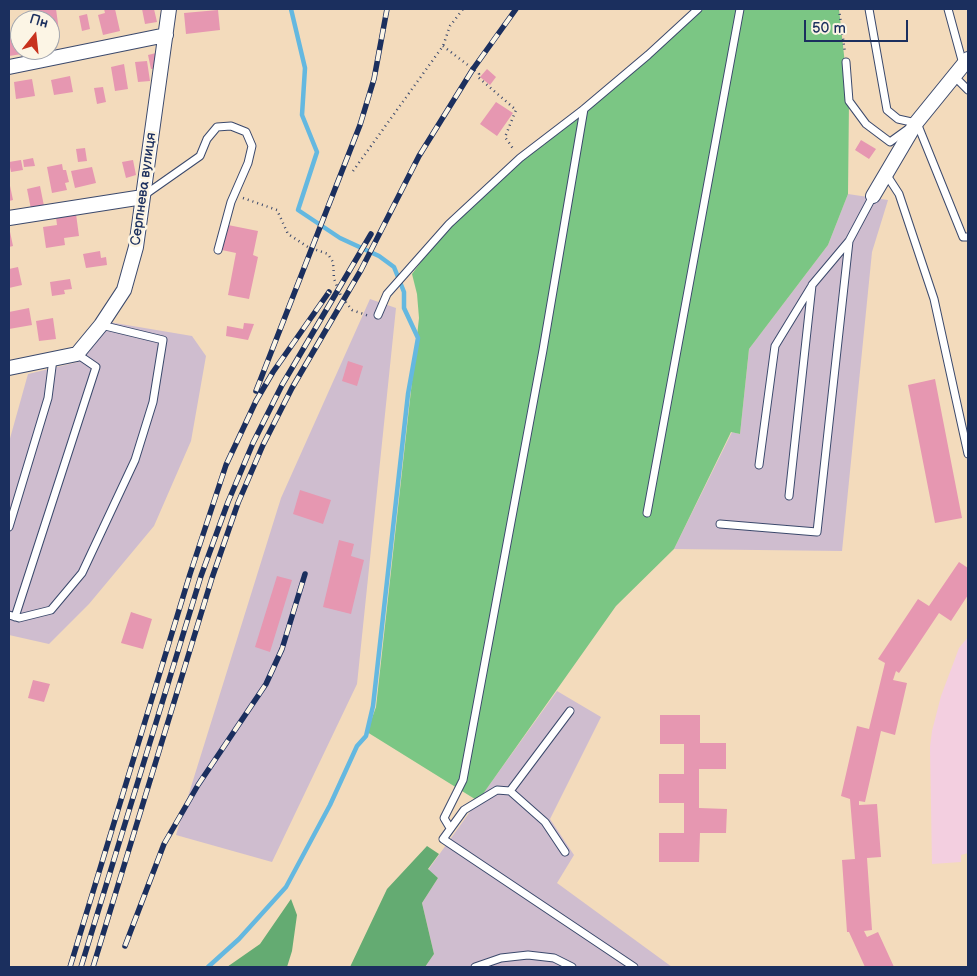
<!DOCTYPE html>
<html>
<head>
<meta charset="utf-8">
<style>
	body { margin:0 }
	#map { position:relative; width:977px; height:976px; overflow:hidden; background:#f3dbbc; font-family:"Balsamiq Sans",sans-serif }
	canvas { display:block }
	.frame { position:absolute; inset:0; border:10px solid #1b2f5e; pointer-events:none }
	.north { position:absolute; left:10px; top:10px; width:50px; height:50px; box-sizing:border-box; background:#fcf5e5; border:1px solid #a2a6af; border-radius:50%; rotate:16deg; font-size:14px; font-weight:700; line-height:20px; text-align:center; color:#1b2f5e }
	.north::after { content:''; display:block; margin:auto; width:18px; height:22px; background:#c8321e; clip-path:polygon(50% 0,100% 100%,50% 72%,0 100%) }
	.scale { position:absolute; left:804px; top:20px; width:104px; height:22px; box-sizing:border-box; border:2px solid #1b2f5e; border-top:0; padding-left:6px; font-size:15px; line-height:18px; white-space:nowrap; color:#1b2f5e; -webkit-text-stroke:4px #fcf5e5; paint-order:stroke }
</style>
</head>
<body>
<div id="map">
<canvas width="977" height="976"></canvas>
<div class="frame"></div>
<div class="north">Пн</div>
<div class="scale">50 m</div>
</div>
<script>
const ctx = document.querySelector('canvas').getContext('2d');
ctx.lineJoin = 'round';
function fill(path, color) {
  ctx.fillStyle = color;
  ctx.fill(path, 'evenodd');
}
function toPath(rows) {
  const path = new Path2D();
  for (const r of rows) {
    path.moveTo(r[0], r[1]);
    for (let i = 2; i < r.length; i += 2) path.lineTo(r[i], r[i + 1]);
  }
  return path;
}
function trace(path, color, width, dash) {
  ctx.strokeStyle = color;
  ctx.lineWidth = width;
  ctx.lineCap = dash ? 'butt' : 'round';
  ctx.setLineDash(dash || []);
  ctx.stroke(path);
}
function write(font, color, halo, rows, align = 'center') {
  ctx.font = font + ' "Balsamiq Sans",sans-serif';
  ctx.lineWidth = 5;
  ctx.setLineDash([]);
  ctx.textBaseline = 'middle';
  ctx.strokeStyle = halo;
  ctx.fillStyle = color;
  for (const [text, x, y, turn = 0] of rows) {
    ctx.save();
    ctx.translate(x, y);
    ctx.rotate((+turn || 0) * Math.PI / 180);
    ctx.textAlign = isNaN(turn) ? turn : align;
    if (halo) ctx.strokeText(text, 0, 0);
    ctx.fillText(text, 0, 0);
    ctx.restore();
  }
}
fill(toPath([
	[968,637,968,853,961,855,961,862,932,864,930,747,932,731,941,696,959,648]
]), '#f3cfe0');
fill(toPath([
	[848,194,888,200,872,252,842,551,674,549,732,432,740,434,749,349,828,245],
	[370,299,396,308,357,684,272,862,176,835,281,498],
	[97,320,192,336,206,356,191,441,154,526,89,604,49,644,9,635,9,442,28,374,78,362],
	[557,691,601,717,550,819,574,855,557,883,672,967,425,967,434,954,422,903,438,878,428,870]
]), '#cfbdcf');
fill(toPath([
	[695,9,839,9,849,101,848,194,828,245,749,349,740,434,731,432,674,549,616,606,478,801,367,732,376,707,419,318,417,294,412,274,449,224,520,158,584,109]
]), '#7bc684');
fill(toPath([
	[427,846,439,854,428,869,438,878,422,903,434,954,425,967,350,967,387,889],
	[291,899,297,915,292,951,287,967,227,967,260,944]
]), '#64ab72');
trace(toPath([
	[208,967,239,939,286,887,330,805,357,746,366,736,373,706,408,394,418,338,404,308,404,292,394,267,379,256,340,238,298,210,317,152,302,115,305,68,291,9]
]), '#64b8e0', 4.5);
fill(toPath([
	[56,9,59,31,50,33,50,20,39,20,37,10],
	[104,9,115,9,120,31,103,35,98,15,105,13],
	[142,9,154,9,157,22,145,24],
	[218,10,220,30,186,34,184,13],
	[87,14,90,29,82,31,79,16],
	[20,34,22,54,9,56,9,36],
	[156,53,159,68,151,69,148,55],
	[147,61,150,81,138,82,135,62],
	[124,64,128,89,115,91,111,67],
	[487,69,496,77,490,85,480,77],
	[70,76,73,92,54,95,51,80],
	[32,79,35,96,16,99,14,82],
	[103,87,106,102,97,104,94,88],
	[496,102,513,113,497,136,480,124],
	[861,140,876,149,869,159,855,150],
	[85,148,87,161,78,162,76,149],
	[33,158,35,166,24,167,23,160],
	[21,160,23,170,11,172,9,162],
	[133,160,136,175,126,178,122,162],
	[62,164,63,170,66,170,69,182,65,183,67,190,52,193,47,167],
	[92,167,96,183,75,188,71,171],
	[9,181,13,200,9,201],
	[40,186,44,206,31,209,27,189],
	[76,214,79,236,64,238,65,245,46,248,43,227,57,225,56,217],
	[228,225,258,231,253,255,258,257,249,299,228,295,236,253,222,250],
	[9,227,13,246,9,247],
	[100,251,101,258,106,257,107,265,86,268,83,254],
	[18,267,22,285,9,288,9,269],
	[70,279,72,289,64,290,65,294,52,296,50,282],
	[29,308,32,325,9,329,9,312],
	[53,318,56,339,39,341,36,321],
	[244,323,254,324,248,340,226,336,227,326,243,329],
	[348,361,363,366,357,386,342,381],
	[935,379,962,518,935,523,908,385],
	[300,490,331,500,323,524,293,514],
	[339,540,354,544,351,556,364,560,351,614,323,607],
	[959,562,968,568,968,595,951,621,939,613,899,673,896,671,893,680,907,683,895,735,881,731,865,802,859,801,859,805,877,804,881,857,867,858,872,930,864,931,867,937,878,932,894,967,865,967,849,932,847,932,842,860,855,859,850,799,841,796,857,726,869,729,885,663,878,659,918,599,929,606],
	[277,576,292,580,270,652,255,647],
	[131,612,152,619,143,649,121,643],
	[33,680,50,684,44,702,28,698],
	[660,715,700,715,700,743,726,743,726,769,699,769,699,808,727,809,726,833,700,833,699,862,659,862,659,833,684,833,684,803,659,803,659,774,684,774,684,744,660,744]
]), '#e697b1');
const service = toPath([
	[869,9,887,110,898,119,916,123],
	[948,9,963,64],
	[846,62,849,101,866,124,890,142,908,129],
	[953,75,968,90],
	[917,123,963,237,968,237],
	[886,174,899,194,934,299,968,454],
	[143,196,200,156,207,139,217,127,231,126,246,132,252,146,248,163,231,202,218,250],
	[378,315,387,294,449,224,520,158,584,109,648,55,698,9],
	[759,465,775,346,811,287],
	[789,496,812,285,849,241],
	[647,513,740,9],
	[720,524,817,532,849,241,873,196],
	[9,527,48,398,53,359],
	[9,615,19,618,51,610,82,573,135,460,153,402,163,340,101,325],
	[15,617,96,367,77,354],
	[510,791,570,711],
	[450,828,444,818,463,780,543,350,584,109],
	[565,852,545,822,510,791,497,790,464,810,443,839,634,967],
	[475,967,501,958,528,955,554,958,572,967]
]);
const minor = toPath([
	[9,67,166,35],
	[873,196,916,123,968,59],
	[9,218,143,197],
	[9,368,77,354,101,325,124,290,136,247,169,9]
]);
trace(service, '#3b496c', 9);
trace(minor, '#3b496c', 16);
trace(toPath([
	[839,9,845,53],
	[443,46,473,69,479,74,478,77,516,110,505,137,514,150],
	[353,171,443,46,450,26,463,9],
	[243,198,277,210,288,234,308,247,328,254,333,262,334,279,341,296,352,310,369,316]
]), '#3b496c', 2.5, [1, 4]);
trace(service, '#fff', 7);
trace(minor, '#fff', 14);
const rail = toPath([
	[256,391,360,125,374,79,387,9],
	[125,946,164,844,198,785,266,684,282,649,305,574],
	[70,967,190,574,226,465,256,401,273,372,329,292],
	[81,967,201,576,228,502,253,443,282,385,371,234],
	[93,967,212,578,238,503,263,445,292,388,361,270,419,156,473,69,516,9]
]);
trace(rail, '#1b2f5e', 5.5);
trace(rail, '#fcf5e5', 4, [11]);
write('14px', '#1b2f5e', '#fcf5e5', [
	["Серпнева вулиця",144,189,-82]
]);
</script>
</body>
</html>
